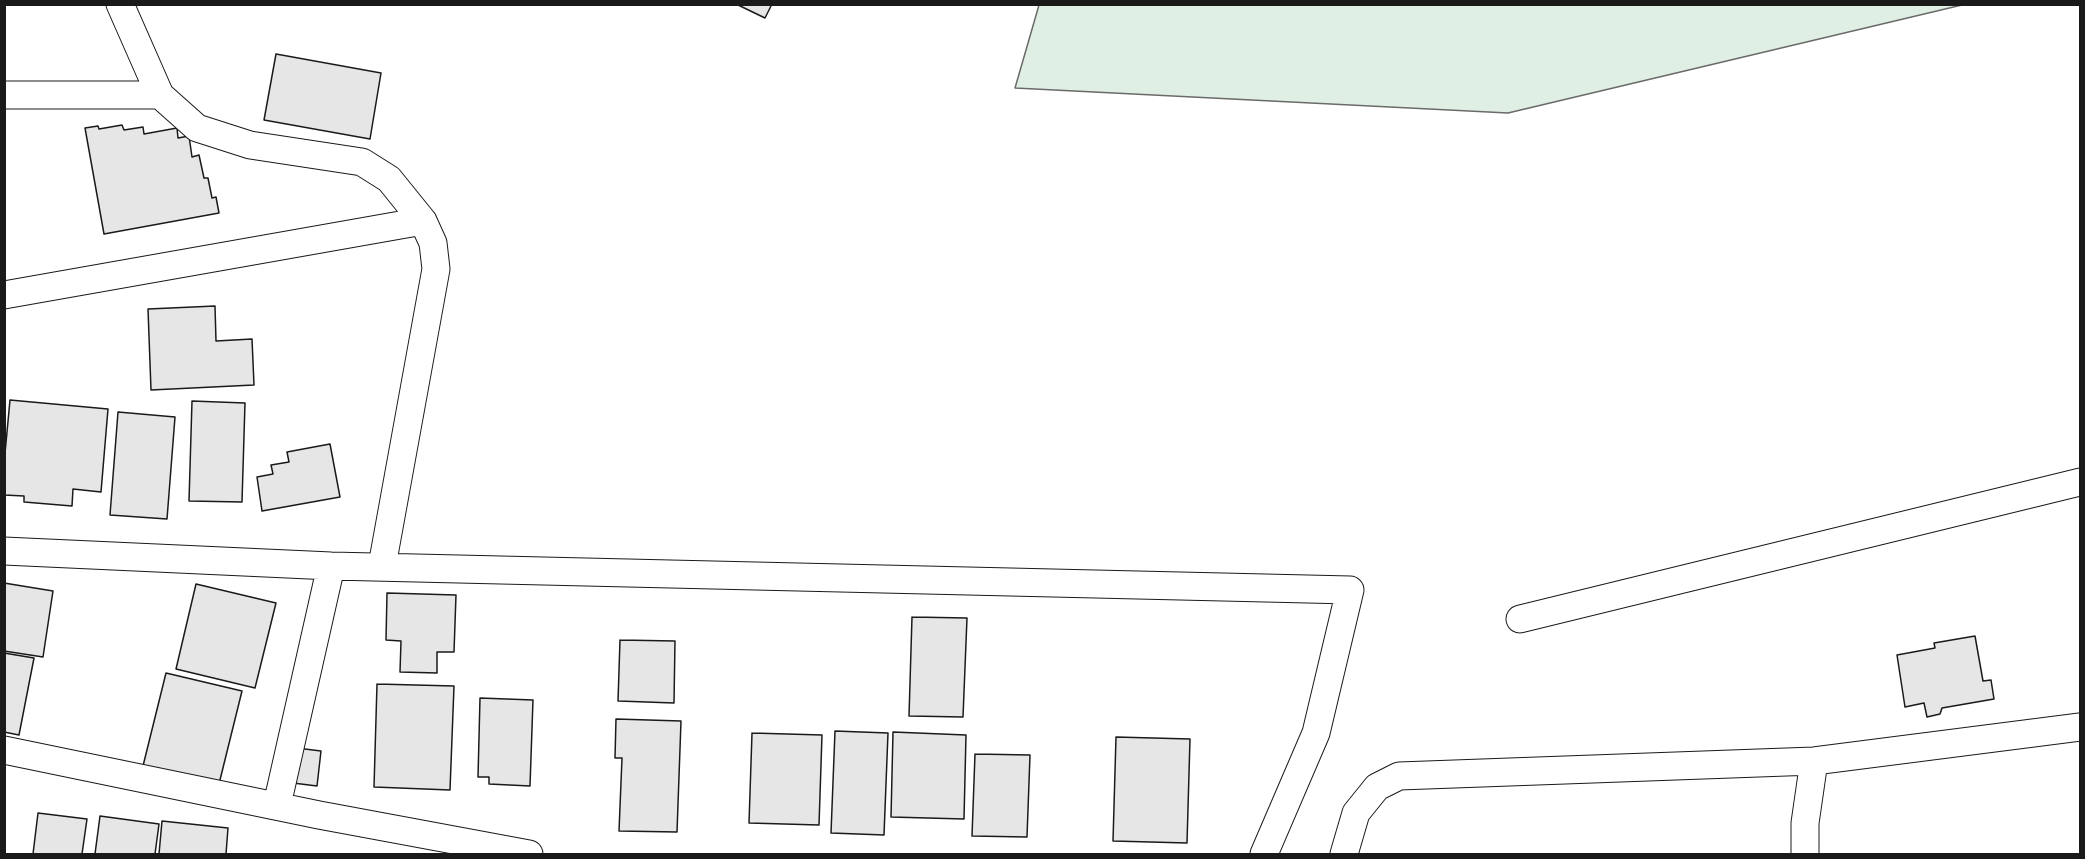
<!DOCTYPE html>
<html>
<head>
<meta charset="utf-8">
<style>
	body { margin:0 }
	#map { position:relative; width:2085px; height:859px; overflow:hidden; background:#fff; font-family:"Work Sans",sans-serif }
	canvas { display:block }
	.frame { position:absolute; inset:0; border:6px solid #1a1a1a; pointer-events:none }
</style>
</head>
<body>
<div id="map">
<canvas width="2085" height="859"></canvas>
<div class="frame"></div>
</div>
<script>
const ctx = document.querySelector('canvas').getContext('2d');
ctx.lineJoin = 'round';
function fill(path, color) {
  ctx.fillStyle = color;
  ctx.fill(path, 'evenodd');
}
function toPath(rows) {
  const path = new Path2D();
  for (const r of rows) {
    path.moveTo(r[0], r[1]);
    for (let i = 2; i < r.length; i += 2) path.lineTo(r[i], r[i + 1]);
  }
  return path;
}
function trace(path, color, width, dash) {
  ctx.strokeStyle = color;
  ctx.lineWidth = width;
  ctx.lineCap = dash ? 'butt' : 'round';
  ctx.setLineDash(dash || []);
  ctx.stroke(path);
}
const green = toPath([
	[1039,5,1039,4,1962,5,1508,113,1015,88,1039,5]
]);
fill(green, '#e0efe3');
trace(green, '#6a6a6a', 1.5);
const building = toPath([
	[736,4,772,4,765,18,736,4],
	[276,54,381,73,370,139,264,120,276,54],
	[122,125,124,130,143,127,144,134,177,128,178,138,189,136,192,157,199,155,204,178,208,178,212,198,216,197,219,213,104,234,85,128,98,126,99,129,122,125],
	[215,306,216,341,252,339,254,385,151,390,148,309,215,306],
	[10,400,108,409,101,492,73,489,72,506,24,502,24,496,4,495,4,464,10,400],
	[192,401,245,403,242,502,189,501,192,401],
	[118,412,175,417,167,519,110,515,118,412],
	[330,444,340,497,262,511,257,477,273,474,271,465,289,462,287,452,330,444],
	[4,583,53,591,43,657,4,651,4,583],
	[196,584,276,603,255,688,176,669,196,584],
	[387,593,456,595,454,652,437,652,437,673,400,672,401,641,386,640,387,593],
	[912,617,967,618,963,717,909,716,912,617],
	[1975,636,1983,681,1991,680,1994,699,1942,708,1940,714,1927,717,1924,703,1905,707,1897,655,1935,648,1934,643,1975,636],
	[620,640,675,641,674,703,618,701,620,640],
	[4,653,34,658,19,735,4,732,4,653],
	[166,673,242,691,218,788,142,770,166,673],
	[377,684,454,686,450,790,374,787,377,684],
	[480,698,533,700,530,786,489,784,489,777,478,777,480,698],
	[616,719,681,721,677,832,619,831,622,758,615,758,616,719],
	[835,731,888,733,884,835,831,833,835,731],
	[893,732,966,735,964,819,891,817,893,732],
	[752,733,822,735,819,825,749,823,752,733],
	[1116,737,1190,739,1187,843,1113,841,1116,737],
	[297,748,321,751,317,786,293,783,297,748],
	[975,754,1030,755,1027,837,972,836,975,754],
	[38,813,87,819,82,854,33,854,38,813],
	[100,816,159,824,155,854,95,854,100,816],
	[162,821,228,828,226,854,159,854,162,821]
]);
fill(building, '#e6e6e6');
trace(building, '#1a1a1a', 1.5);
const street = toPath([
	[120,4,160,95,197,128,250,145,362,162,389,179,423,221,433,243,436,269,382,566],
	[4,95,160,95],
	[4,295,423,221],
	[4,551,331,566,1350,590,1316,733,1264,854],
	[1520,619,2080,482],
	[4,750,319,815,529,854],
	[277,805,331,566],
	[1344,854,1356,813,1377,787,1399,776,1814,761,2080,727],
	[1805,854,1805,823,1814,761]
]);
trace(street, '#1a1a1a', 29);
trace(street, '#fff', 27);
</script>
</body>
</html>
